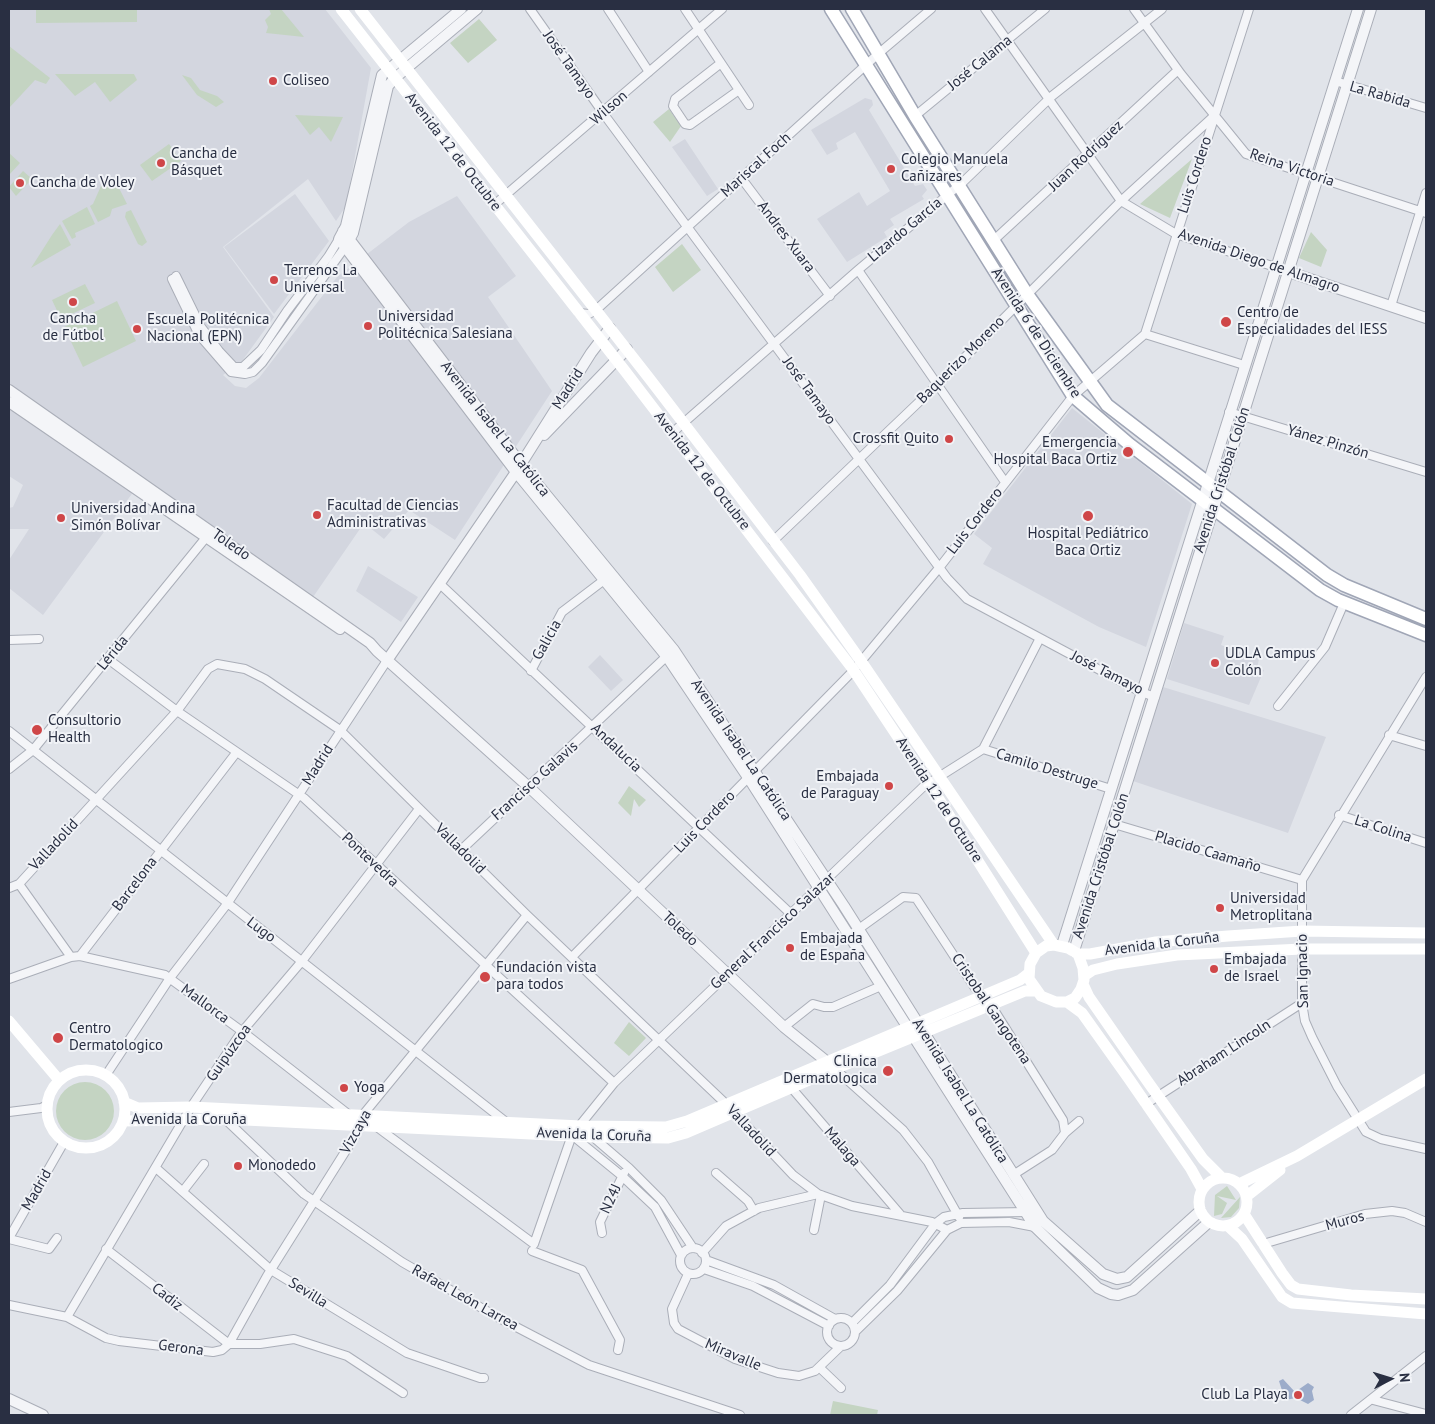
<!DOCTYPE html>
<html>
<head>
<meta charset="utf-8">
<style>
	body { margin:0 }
	#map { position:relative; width:1435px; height:1424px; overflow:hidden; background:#e1e4ea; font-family:"PT Sans",sans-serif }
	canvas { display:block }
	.frame { position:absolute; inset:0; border:10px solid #292f42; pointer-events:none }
	.north { position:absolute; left:1365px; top:1354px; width:50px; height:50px; -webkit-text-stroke:4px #f1f3f7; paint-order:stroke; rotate:85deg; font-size:14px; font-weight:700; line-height:20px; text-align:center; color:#292f42 }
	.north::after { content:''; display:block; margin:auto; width:18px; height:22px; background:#292f42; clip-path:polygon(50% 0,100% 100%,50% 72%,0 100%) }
</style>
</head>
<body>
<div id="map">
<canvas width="1435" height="1424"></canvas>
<div class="frame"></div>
<div class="north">N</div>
</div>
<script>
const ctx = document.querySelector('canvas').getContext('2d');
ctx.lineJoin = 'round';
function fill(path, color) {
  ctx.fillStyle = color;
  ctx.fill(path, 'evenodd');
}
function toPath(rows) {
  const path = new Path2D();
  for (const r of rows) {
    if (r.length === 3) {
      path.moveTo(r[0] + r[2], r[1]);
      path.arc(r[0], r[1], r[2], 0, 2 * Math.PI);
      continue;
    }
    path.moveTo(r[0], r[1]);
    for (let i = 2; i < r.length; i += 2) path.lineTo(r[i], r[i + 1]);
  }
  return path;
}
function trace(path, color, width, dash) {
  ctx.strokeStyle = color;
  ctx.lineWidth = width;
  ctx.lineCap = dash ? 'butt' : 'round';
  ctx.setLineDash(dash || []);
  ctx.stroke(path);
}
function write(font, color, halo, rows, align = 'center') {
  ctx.font = font + ' "PT Sans",sans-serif';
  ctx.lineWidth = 4;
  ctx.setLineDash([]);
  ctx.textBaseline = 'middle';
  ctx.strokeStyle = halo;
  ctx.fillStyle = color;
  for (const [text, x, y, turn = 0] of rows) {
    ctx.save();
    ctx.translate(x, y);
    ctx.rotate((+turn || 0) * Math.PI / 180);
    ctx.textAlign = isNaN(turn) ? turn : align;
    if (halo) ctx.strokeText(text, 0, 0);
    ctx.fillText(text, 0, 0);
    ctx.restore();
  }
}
fill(toPath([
	[9,9,325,9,371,68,346,206,336,221,308,179,223,247,274,317,242,361,223,375,235,386,246,388,259,378,337,277,409,222,457,196,516,276,488,297,552,391,455,540,409,510,384,539,364,523,311,600,9,385],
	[865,98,872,100,873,105,869,110,915,186,923,184,927,190,922,196,924,199,890,219,894,225,884,232,887,237,847,262,817,219,859,192,867,206,890,191,855,132,836,143,838,149,827,155,811,130],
	[685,139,718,189,707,196,672,147],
	[295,194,329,241,274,314,224,247],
	[9,405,134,491,43,615,9,588,9,560,29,529,9,529,9,508,13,507,23,485,9,476],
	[1072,408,1192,504,1146,647,1099,627,983,564,992,548,974,534],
	[368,566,418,597,401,622,356,591],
	[1184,623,1224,636,1221,645,1259,659,1257,668,1264,670,1249,705,1167,679],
	[600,655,623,680,611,691,588,667],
	[1163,687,1326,737,1288,833,1133,781]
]), '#d3d6df');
fill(toPath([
	[36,9,137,9,137,22,36,23],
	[269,9,281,9,304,37,266,33,268,27,265,20,271,14],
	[479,19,497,40,468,63,450,43],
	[9,46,50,78,46,84,35,80,9,108],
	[55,74,134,74,137,80,110,102,95,82,75,96],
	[182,75,191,78,200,90,217,96,224,102,216,107,197,95],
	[669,109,681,126,670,142,653,122],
	[295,115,343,117,331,142,319,127,310,135],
	[169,144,181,161,152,181,140,165],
	[9,153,20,163,9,175],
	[1192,159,1170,218,1140,204],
	[23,171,32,179,16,196,9,187],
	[112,181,116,182,127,204,112,209,110,216,98,222,90,206,93,204,101,186],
	[87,207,95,224,75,233,76,237,72,239,62,221],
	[131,210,147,242,142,246,138,244,125,217,126,212],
	[60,224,71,245,31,268,52,235],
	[1311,232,1327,250,1321,267,1299,258],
	[682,244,701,270,673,292,655,267],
	[85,284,95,303,61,319,52,300],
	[117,301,136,341,83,367,64,327],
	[629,786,646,800,639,807,634,799,631,816,618,803],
	[629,1022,646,1038,629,1056,614,1043],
	[85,1111,29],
	[1227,1186,1236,1200,1217,1196,1227,1203,1222,1214,1214,1216,1215,1195],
	[1240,1197,1239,1208,1231,1217,1221,1218],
	[833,1401,878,1410,877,1415,830,1415]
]), '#c4d4c2');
fill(toPath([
	[1283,1379,1295,1392,1308,1383,1314,1387,1312,1391,1314,1400,1308,1404,1296,1398,1285,1400,1279,1381]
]), '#9cacca');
const minor = toPath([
	[530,9,606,117,947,578,967,599,1141,692,1155,697],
	[608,9,649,72],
	[685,9,749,105],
	[985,9,1121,201,1176,234,1275,267],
	[1134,9,1181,74,1246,154,1426,213],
	[721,63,675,99,673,106,685,124,690,125,739,90],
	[1335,81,1426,108],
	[915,116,1045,9],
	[742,179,830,296],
	[494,205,722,9],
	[994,240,1178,70],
	[858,270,1005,482],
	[176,276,201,327,219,351,234,367,243,367,261,350,287,311,328,257,339,239],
	[172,279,199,335,231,372,245,374,253,372,262,363,345,247],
	[1391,306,1426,193],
	[579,313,589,314,596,310,878,54,931,9],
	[1145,334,1244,365],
	[1229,412,1426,472],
	[672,433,858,270,963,182,1052,96,1162,9],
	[773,541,941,381,1121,201,1214,116],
	[440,584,791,914],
	[9,640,39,639],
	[108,659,177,711,304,798,614,1083],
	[531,671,562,612,608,577],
	[1426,677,1302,880,1302,1003,1305,1021,1312,1037,1337,1086,1366,1132,1381,1139,1426,1149],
	[1278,706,1325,647,1344,603],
	[9,731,506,1122],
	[1389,735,1426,746],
	[983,749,1111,789],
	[9,769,33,750,208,535],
	[1339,815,1426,843],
	[1114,824,1302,880],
	[461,850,669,654],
	[19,884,71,957],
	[9,888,19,884,177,711,208,669,217,664,245,669,265,679,340,730,527,915,726,1104,793,1175,818,1194,852,1206,932,1222,947,1230],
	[849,936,903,897,916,898,975,988,991,1005,1063,1120,1065,1133,1052,1150,1013,1175],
	[80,956,236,753],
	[572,957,853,671,939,568,1073,396,1145,334,1249,9],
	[9,979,71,957,80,956,165,975,243,1032,348,1114],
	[784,1027,813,1004,824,1007,833,1007,881,986],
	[835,1069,903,1130,928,1162,959,1217],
	[106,1075,170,978,227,904,388,659],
	[789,1085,900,1214],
	[1146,1104,1302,1003],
	[9,1112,41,1108,47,1105],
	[225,1119,304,1194,402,1262,499,1318,589,1365,740,1415],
	[377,1127,534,1244,572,1135,614,1083,923,787,983,749,1040,638],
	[1065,1133,1079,1121],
	[573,1136,622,1176,655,1207,681,1255],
	[593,1137,629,1168,661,1200,693,1248],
	[156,1168,271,1270,407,1353,480,1378,484,1378],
	[716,1173,748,1201,754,1211],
	[183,1191,204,1164],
	[814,1230,821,1195],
	[602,1233,600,1222,624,1173],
	[9,1238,64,1142],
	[9,1239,49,1249,57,1238],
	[1263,1244,1365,1214,1392,1211,1405,1213,1426,1222],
	[693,1261,13],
	[106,1249,229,1344,260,1344,294,1339,347,1356,403,1393],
	[532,1251,582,1270,620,1340,618,1350],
	[702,1253,726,1226,759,1208,818,1194],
	[706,1260,774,1285,835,1319],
	[704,1269,753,1286,829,1326],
	[688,1274,672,1309,674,1323,678,1329,735,1359,778,1373,799,1376,815,1371,840,1347],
	[9,1305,67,1317,106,1338,119,1341,213,1352,222,1350,229,1344,267,1276,355,1136,362,1116,527,915],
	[67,1317,191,1107,240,1034,302,961,419,809],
	[841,1332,14],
	[852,1323,890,1285,936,1223,944,1217,963,1213,1028,1212],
	[856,1331,897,1291,947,1230,961,1223,1009,1222,1035,1227],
	[820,1368,841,1388],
	[1373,1400,1426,1414],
	[1351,1415,1426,1356]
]);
const tertiary = toPath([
	[461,9,382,75,346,226,339,239,516,472,667,657,753,785,1035,1227,1098,1288,1111,1294,1118,1295,1133,1290,1209,1222],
	[343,231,521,464,674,650,844,906,1043,1221,1103,1274,1117,1279,1127,1277,1200,1211],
	[347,244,353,233,388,86,395,78,477,9],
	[1283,270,1426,318],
	[9,390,370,643,377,651,531,789,784,1027,831,1065],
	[9,402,340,629],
	[544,435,627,349],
	[388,659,516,472,591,353,610,328],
	[1062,945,1358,9],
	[1074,951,1371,9],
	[9,1399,43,1415]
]);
const primary = toPath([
	[831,9,1073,396,1129,444,1320,590,1338,600,1426,635],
	[852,9,915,116,1027,294,1107,405,1327,575,1344,585,1426,619]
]);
trace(minor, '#aaaeb8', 10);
trace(tertiary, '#aaaeb8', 12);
trace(primary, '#a0a6b6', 15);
trace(minor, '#f4f5f8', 8);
trace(tertiary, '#f4f5f8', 10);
trace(toPath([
	[341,9,625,371,852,668,935,793,1036,953],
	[360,9,649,378,800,575,863,664,1054,945],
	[1054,945,1068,948,1078,954,1083,968,1084,980,1081,989,1075,998,1067,1002,1056,1002,1041,996,1029,979,1030,964,1036,953,1046,946,1054,945],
	[1078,954,1090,954,1156,942,1228,936,1302,931,1426,933],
	[1084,976,1093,970,1117,964,1177,955,1302,949,1426,949],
	[1083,984,1089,997,1148,1082,1203,1159,1221,1177],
	[1067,1002,1082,1013,1129,1079,1191,1169,1202,1189],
	[9,1021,59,1080],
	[86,1109,39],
	[124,1102,138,1108,191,1107,581,1126,666,1127,687,1121,1020,980,1029,973],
	[123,1121,225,1119,592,1137,668,1138,686,1133,835,1069,1025,991,1036,991],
	[1223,1202,24],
	[1239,1184,1297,1156,1426,1079],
	[1247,1196,1280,1170],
	[1244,1214,1282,1273,1291,1285,1298,1289,1351,1295,1426,1299],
	[1228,1226,1242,1239,1282,1297,1292,1303,1426,1314]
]), '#fff', 11);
trace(primary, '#fff', 12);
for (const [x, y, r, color] of [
	[273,81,5,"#cf4648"],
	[161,163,5,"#cf4648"],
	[891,169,5,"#cf4648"],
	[20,183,5,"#cf4648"],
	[274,280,5,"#cf4648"],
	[73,302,5,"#cf4648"],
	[1226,322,6,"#cf4648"],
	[368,326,5,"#cf4648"],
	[137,329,5,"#cf4648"],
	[949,439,5,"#cf4648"],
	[1128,452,6,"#cf4648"],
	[317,515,5,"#cf4648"],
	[1088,516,6,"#cf4648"],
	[61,518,5,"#cf4648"],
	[1215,663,5,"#cf4648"],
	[37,730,6,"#cf4648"],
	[889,786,5,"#cf4648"],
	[1220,908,5,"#cf4648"],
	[790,948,5,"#cf4648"],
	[1214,969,5,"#cf4648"],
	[485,977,6,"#cf4648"],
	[58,1038,6,"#cf4648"],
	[888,1071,6,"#cf4648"],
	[344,1088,5,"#cf4648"],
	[238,1166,5,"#cf4648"],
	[1298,1395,5,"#cf4648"]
]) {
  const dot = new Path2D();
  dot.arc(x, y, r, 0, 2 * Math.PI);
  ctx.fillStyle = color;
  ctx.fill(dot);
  trace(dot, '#f1f3f7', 2);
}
write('15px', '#292f42', '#f1f3f7', [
	["José Calama",980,63,-39],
	["José Tamayo",569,65,55],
	["La Rabida",1380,95,16],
	["Wilson",609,108,-41],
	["Avenida 12 de Octubre",453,152,52],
	["Juan Rodríguez",1086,156,-43],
	["Mariscal Foch",756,165,-42],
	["Reina Victoria",1292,168,19],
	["Luis Cordero",1195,175,-72],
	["Lizardo García",905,230,-40],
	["Andres Xuara",786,237,53],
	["Avenida Diego de Almagro",1259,261,19],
	["Avenida 6 de Diciembre",1036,333,57],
	["Baquerizo Moreno",961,360,-45],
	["Madrid",568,389,-58],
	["José Tamayo",809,391,54],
	["Avenida Isabel La Católica",495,429,52],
	["Yánez Pinzón",1328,442,17],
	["Avenida 12 de Octubre",702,471,52],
	["Avenida Cristóbal Colón",1222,480,-72],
	["Luis Cordero",975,521,-52],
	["Toledo",231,545,35],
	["Galicia",547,640,-61],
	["Lérida",113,653,-51],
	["José Tamayo",1107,673,27],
	["Andalucia",616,748,44],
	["Avenida Isabel La Católica",741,750,56],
	["Madrid",318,765,-58],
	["Camilo Destruge",1047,769,17],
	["Francisco Galavis",535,781,-42],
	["Avenida 12 de Octubre",939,800,57],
	["Luis Cordero",705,822,-46],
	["La Colina",1383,829,18],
	["Valladolid",54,845,-47],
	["Valladolid",460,849,45],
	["Placido Caamaño",1208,852,17],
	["Pontevedra",370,860,43],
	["Avenida Cristóbal Colón",1101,866,-72],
	["Barcelona",135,884,-53],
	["Toledo",680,929,43],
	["Lugo",261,930,37],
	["General Francisco Salazar",773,931,-43],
	["Avenida la Coruña",1162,944,-7],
	["San Ignacio",1303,971,-91],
	["Mallorca",205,1004,36],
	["Cristobal Gangotena",991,1009,56],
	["Guipúzcoa",229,1053,-55],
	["Abraham Lincoln",1224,1053,-33],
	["Avenida Isabel La Católica",960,1091,58],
	["Avenida la Coruña",189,1120],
	["Valladolid",751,1131,47],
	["Vizcaya",356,1132,-61],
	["Avenida la Coruña",594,1135,2],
	["Malaga",842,1147,49],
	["Madrid",37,1190,-60],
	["N24J",611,1199,-65],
	["Muros",1345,1221,-15],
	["Sevilla",308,1293,32],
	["Cadiz",167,1297,38],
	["Rafael León Larrea",465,1298,29],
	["Gerona",181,1348,7],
	["Miravalle",733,1355,23]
]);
write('15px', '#292f42', '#f1f3f7', [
	["Coliseo",283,81],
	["Cancha de",171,154],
	["Básquet",171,171],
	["Colegio Manuela",901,160],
	["Cañizares",901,177],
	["Cancha de Voley",30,183],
	["Terrenos La",284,271],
	["Universal",284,288],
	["Centro de",1237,313],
	["Especialidades del IESS",1237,330],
	["Universidad",378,317],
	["Politécnica Salesiana",378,334],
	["Cancha",73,319,"center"],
	["de Fútbol",73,336,"center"],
	["Escuela Politécnica",147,320],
	["Nacional (EPN)",147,337],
	["Crossfit Quito",939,439,"right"],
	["Emergencia",1117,443,"right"],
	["Hospital Baca Ortiz",1117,460,"right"],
	["Facultad de Ciencias",327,506],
	["Administrativas",327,523],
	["Universidad Andina",71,509],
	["Simón Bolívar",71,526],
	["Hospital Pediátrico",1088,534,"center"],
	["Baca Ortiz",1088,551,"center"],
	["UDLA Campus",1225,654],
	["Colón",1225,671],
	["Consultorio",48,721],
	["Health",48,738],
	["Embajada",879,777,"right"],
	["de Paraguay",879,794,"right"],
	["Universidad",1230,899],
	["Metroplitana",1230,916],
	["Embajada",800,939],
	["de España",800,956],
	["Embajada",1224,960],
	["de Israel",1224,977],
	["Fundación vista",496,968],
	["para todos",496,985],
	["Centro",69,1029],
	["Dermatologico",69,1046],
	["Clinica",877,1062,"right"],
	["Dermatologica",877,1079,"right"],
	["Yoga",354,1088],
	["Monodedo",248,1166],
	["Club La Playa",1288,1395,"right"]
], 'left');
</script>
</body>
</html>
